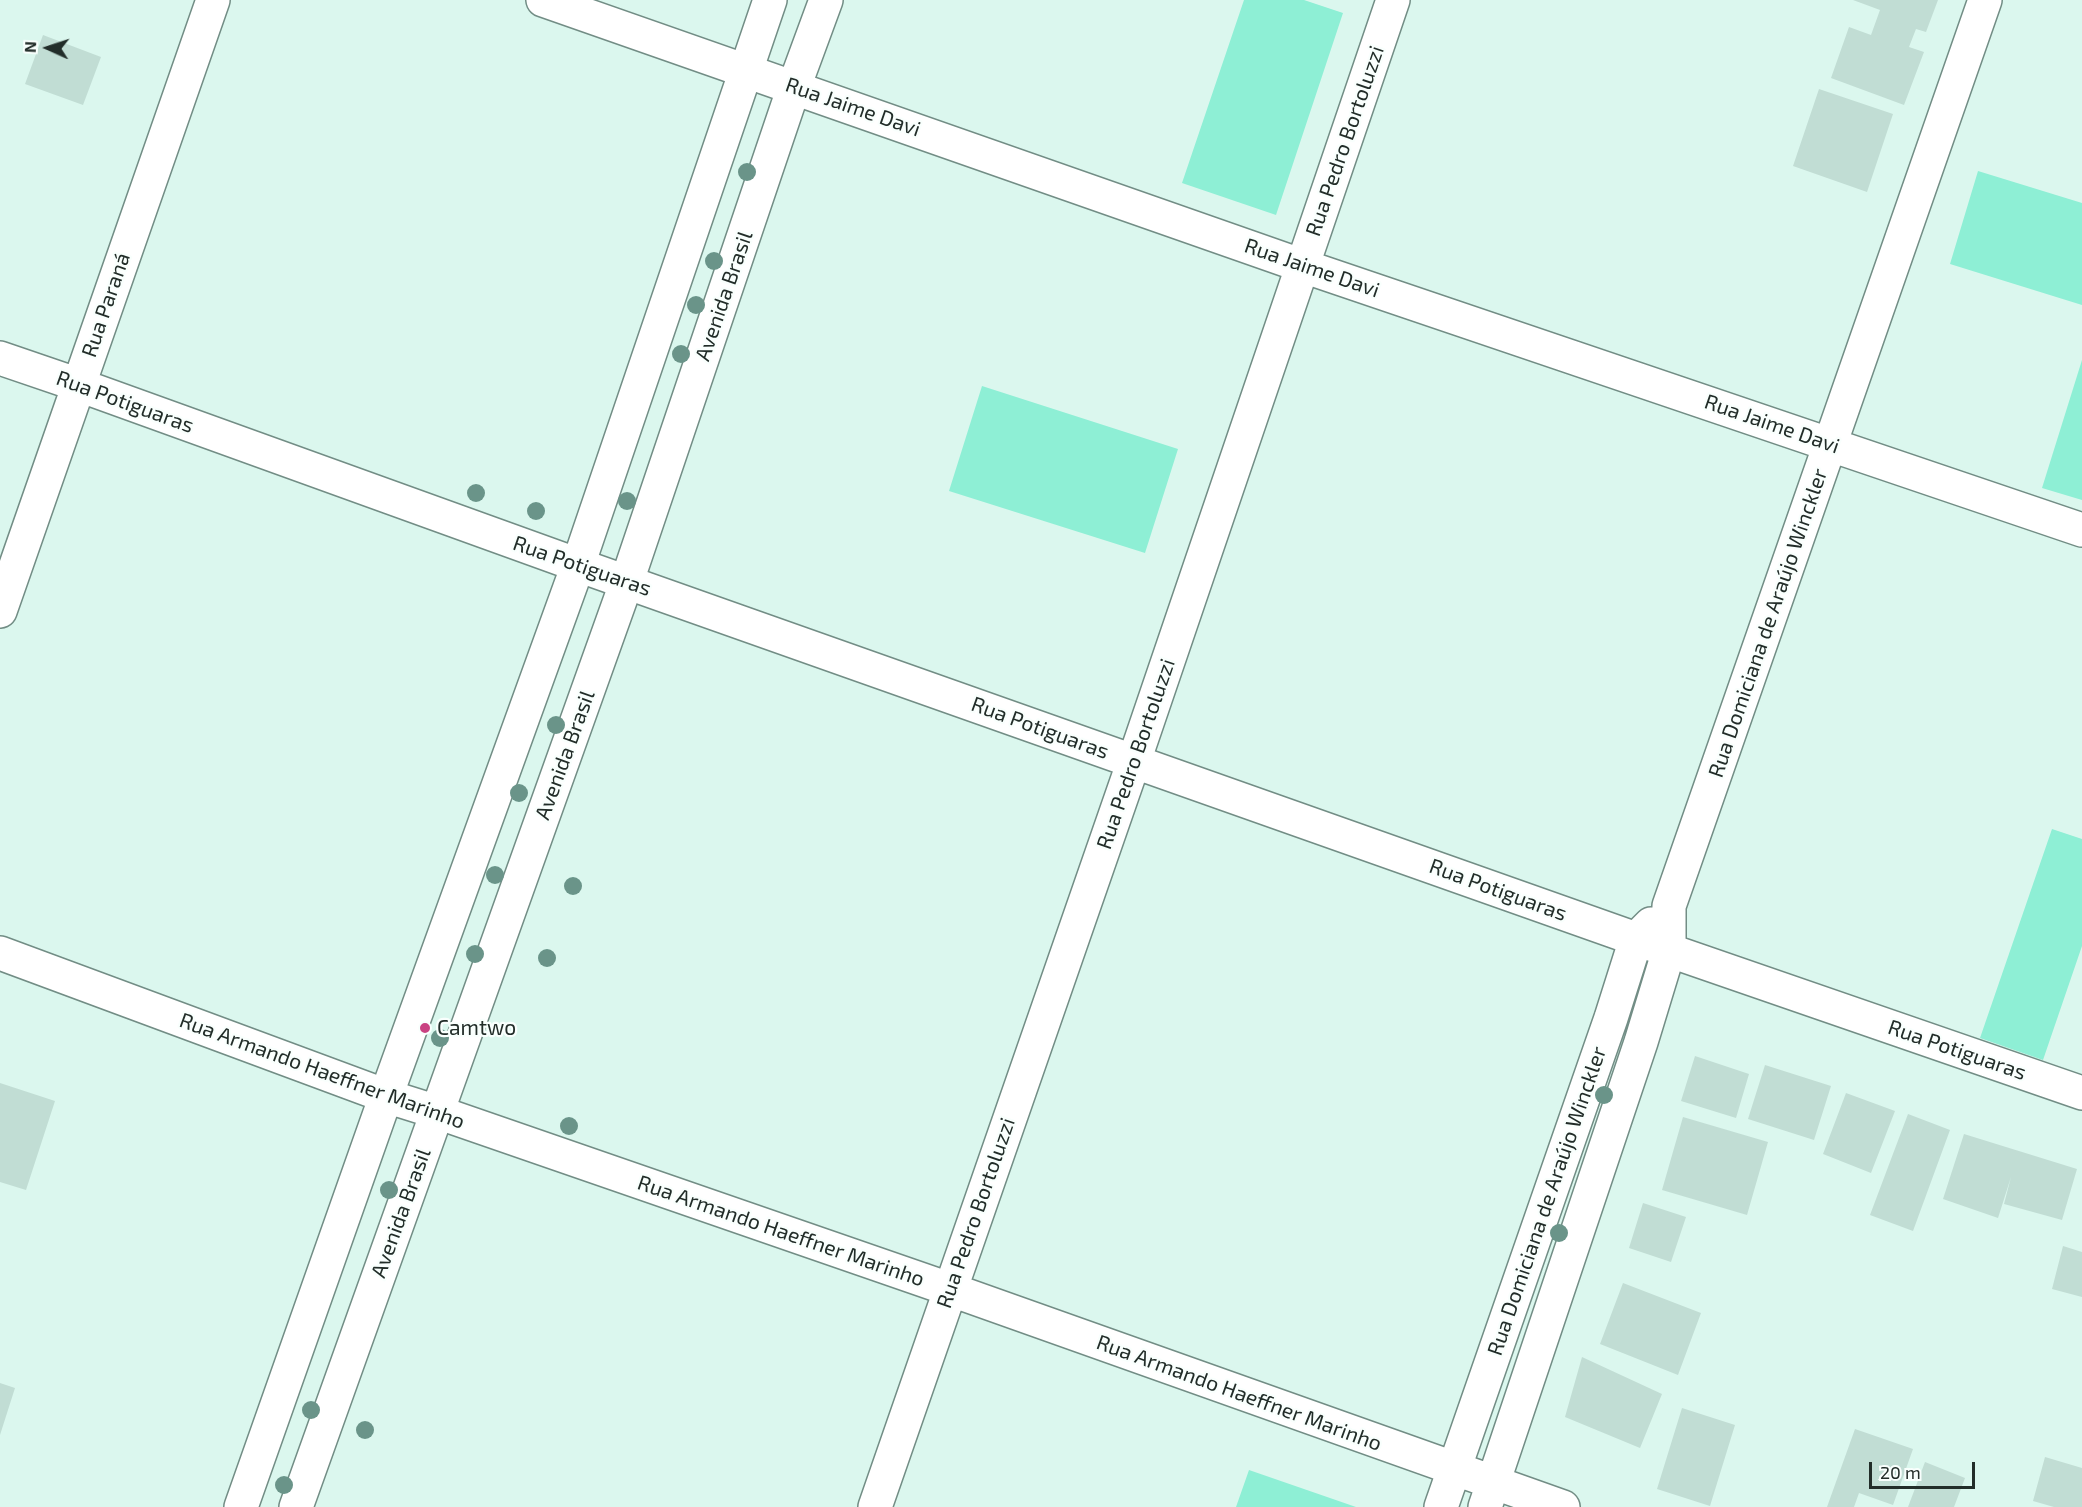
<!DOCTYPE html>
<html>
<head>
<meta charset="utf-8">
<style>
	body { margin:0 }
	#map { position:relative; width:2082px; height:1507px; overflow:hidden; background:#dbf7ee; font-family:"Exo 2",sans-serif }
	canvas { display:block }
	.north { position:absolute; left:18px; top:18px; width:60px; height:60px; -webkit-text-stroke:4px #f9fffd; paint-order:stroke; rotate:273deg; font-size:16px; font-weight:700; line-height:24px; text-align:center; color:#222d29 }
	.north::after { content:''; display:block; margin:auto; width:21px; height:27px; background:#222d29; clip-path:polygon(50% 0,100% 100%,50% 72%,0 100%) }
	.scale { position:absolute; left:1869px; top:1462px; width:106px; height:27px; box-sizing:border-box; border:3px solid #222d29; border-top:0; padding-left:8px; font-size:18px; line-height:21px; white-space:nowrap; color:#222d29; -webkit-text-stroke:4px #f9fffd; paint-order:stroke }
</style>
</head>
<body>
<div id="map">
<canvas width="2082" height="1507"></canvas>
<div class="north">N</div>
<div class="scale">20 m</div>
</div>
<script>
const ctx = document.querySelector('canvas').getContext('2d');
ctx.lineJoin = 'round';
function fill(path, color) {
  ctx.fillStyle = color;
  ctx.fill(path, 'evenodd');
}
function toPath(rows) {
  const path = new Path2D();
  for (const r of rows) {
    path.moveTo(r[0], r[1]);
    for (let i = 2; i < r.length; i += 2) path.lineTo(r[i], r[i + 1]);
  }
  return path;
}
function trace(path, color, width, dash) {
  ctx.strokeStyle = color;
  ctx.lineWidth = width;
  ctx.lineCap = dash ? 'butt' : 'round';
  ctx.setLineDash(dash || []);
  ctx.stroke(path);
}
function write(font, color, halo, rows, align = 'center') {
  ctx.font = font + ' "Exo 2",sans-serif';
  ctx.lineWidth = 4.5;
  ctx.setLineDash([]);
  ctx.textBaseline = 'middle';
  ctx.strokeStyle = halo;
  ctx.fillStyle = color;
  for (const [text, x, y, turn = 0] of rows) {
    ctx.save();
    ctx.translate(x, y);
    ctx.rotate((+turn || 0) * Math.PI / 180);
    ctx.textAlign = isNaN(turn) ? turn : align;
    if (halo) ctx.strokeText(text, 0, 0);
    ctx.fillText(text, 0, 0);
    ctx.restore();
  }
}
fill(toPath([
	[1244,0,1304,0,1343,13,1276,215,1182,183],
	[1978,171,2082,203,2082,305,1950,264],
	[2082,360,2082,500,2042,488],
	[982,386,1178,449,1145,553,949,491],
	[2052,829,2082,839,2082,946,2043,1060,1980,1038],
	[1249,1470,1356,1507,1236,1507]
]), '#8eefd5');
fill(toPath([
	[1853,0,1938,0,1926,32,1916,29,1909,47,1924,52,1904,105,1831,78,1849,27,1871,35,1880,10],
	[43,35,101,57,83,105,25,84],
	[1819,89,1893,114,1867,192,1793,166],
	[1695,1056,1749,1074,1736,1118,1681,1101],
	[1765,1065,1831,1086,1814,1140,1748,1119],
	[0,1083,55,1101,26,1190,0,1182],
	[1846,1093,1895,1111,1871,1173,1823,1154],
	[1908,1114,1950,1130,1913,1231,1870,1215],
	[1683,1117,1768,1142,1747,1215,1662,1190],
	[1964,1134,2077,1169,2062,1220,2004,1204,2011,1177,1998,1218,1943,1199],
	[1643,1203,1686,1217,1671,1262,1629,1248],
	[2063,1246,2082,1252,2082,1297,2052,1289],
	[1623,1283,1701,1313,1678,1375,1600,1344],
	[1582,1357,1662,1394,1640,1448,1565,1417],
	[0,1383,15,1388,0,1435],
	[1682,1408,1735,1425,1710,1506,1657,1489],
	[1855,1429,1913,1449,1893,1505,1859,1493,1854,1507,1827,1507],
	[2045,1457,2082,1468,2082,1507,2054,1507,2033,1501],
	[1925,1462,1965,1478,1954,1507,1908,1507]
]), '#c1ddd4');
const street = toPath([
	[543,0,1303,266,2082,530],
	[0,358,79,385,578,565,1636,939,2082,1093],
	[0,611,213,0],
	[437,1112,949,1289,1563,1507],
	[875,1507,1134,761,1393,0],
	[1441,1507,1611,1018,1636,939,1651,924],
	[1485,1507,1641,1042,1669,950,1669,906,1985,0]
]);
const secondary = toPath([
	[0,953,386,1096,437,1112],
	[241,1507,386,1096,578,565,770,0],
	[296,1507,627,581,794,87,826,0]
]);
trace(street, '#728d85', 36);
trace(secondary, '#728d85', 36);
trace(street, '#fff', 33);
trace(secondary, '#fff', 33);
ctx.fillStyle = '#6a9489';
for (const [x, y] of [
	[747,172],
	[714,261],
	[696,305],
	[681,354],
	[476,493],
	[627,501],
	[536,511],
	[556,725],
	[519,793],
	[495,875],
	[573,886],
	[475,954],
	[547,958],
	[440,1038],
	[1604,1095],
	[569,1126],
	[389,1190],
	[1559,1233],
	[311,1410],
	[365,1430],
	[284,1485]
]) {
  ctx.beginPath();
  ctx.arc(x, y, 9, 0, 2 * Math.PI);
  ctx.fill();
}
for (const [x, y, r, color] of [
	[425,1028,6,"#c94282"]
]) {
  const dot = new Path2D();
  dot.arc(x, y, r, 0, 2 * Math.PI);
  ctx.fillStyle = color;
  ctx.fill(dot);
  trace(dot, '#f9fffd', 2);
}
write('21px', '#222d29', '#f9fffd', [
	["Rua Jaime Davi",853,107,19],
	["Rua Pedro Bortoluzzi",1345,141,-71],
	["Rua Jaime Davi",1312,268,19],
	["Avenida Brasil",724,296,-71],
	["Rua Paraná",106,305,-71],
	["Rua Potiguaras",125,402,20],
	["Rua Jaime Davi",1772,424,19],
	["Rua Potiguaras",582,566,19],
	["Rua Domiciana de Araújo Winckler",1768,623,-71],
	["Rua Potiguaras",1040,728,20],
	["Rua Pedro Bortoluzzi",1136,754,-71],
	["Avenida Brasil",565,755,-70],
	["Rua Potiguaras",1498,890,20],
	["Rua Potiguaras",1957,1050,19],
	["Rua Armando Haeffner Marinho",322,1071,20],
	["Rua Domiciana de Araújo Winckler",1547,1201,-71],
	["Avenida Brasil",401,1213,-70],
	["Rua Pedro Bortoluzzi",976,1213,-71],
	["Rua Armando Haeffner Marinho",781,1231,19],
	["Rua Armando Haeffner Marinho",1239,1393,20]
]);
write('21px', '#222d29', '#f9fffd', [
	["Camtwo",437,1028]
], 'left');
</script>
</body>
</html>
